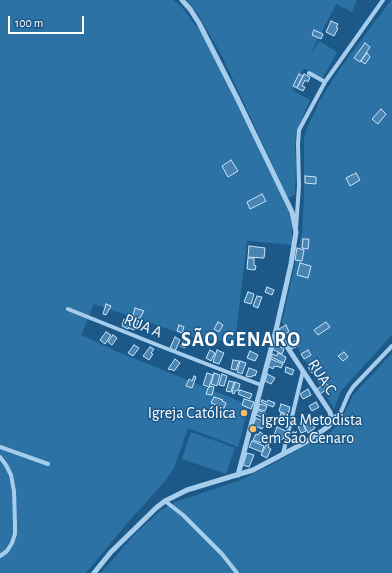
<!DOCTYPE html>
<html>
<head>
<meta charset="utf-8">
<style>
	body { margin:0 }
	#map { position:relative; width:392px; height:573px; overflow:hidden; background:#1c5988; font-family:"Alegreya Sans",sans-serif }
	canvas { display:block }
	.scale { position:absolute; left:8px; top:16px; width:76px; height:18px; box-sizing:border-box; border:2px solid #fff; border-top:0; padding-left:5px; font-size:12px; line-height:14px; white-space:nowrap; color:#fff; -webkit-text-stroke:3px #1c5988; paint-order:stroke }
</style>
</head>
<body>
<div id="map">
<canvas width="392" height="573"></canvas>
<div class="scale">100 m</div>
</div>
<script>
const ctx = document.querySelector('canvas').getContext('2d');
ctx.lineJoin = 'round';
function fill(path, color) {
  ctx.fillStyle = color;
  ctx.fill(path, 'evenodd');
}
function toPath(rows) {
  const path = new Path2D();
  for (const r of rows) {
    path.moveTo(r[0], r[1]);
    for (let i = 2; i < r.length; i += 2) path.lineTo(r[i], r[i + 1]);
  }
  return path;
}
function trace(path, color, width, dash) {
  ctx.strokeStyle = color;
  ctx.lineWidth = width;
  ctx.lineCap = dash ? 'butt' : 'round';
  ctx.setLineDash(dash || []);
  ctx.stroke(path);
}
function write(font, color, halo, rows, align = 'center') {
  ctx.font = font + ' "Alegreya Sans",sans-serif';
  ctx.lineWidth = 3;
  ctx.setLineDash([]);
  ctx.textBaseline = 'middle';
  ctx.strokeStyle = halo;
  ctx.fillStyle = color;
  for (const [text, x, y, turn = 0] of rows) {
    ctx.save();
    ctx.translate(x, y);
    ctx.rotate((+turn || 0) * Math.PI / 180);
    ctx.textAlign = isNaN(turn) ? turn : align;
    if (halo) ctx.strokeText(text, 0, 0);
    ctx.fillText(text, 0, 0);
    ctx.restore();
  }
}
fill(toPath([
	[0,0,173,0,181,6,200,31,211,51,289,211,292,226,292,245,247,241,235,342,198,339,94,304,81,335,118,352,249,405,238,447,188,428,174,468,165,481,130,520,86,573,0,573],
	[187,0,357,0,352,12,336,4,309,57,319,41,337,52,322,79,304,68,292,90,310,100,296,133,295,145,296,163,295,195,288,198,222,56,199,16],
	[391,0,392,0,392,335,341,391,334,409,282,322,302,233,304,197,304,137,308,126,319,102,339,70],
	[392,353,392,573,101,573,134,535,160,511,175,502,238,481,269,466,331,432,341,420,353,395],
	[191,432,235,448,226,474,182,459]
]), '#2d72a5');
const building = toPath([
	[331,21,338,24,336,27,338,28,334,36,326,32,331,21],
	[314,30,323,34,321,39,312,35,314,30],
	[365,43,370,47,360,62,354,58,365,43],
	[367,53,370,57,365,64,361,61,367,53],
	[299,74,303,76,297,88,293,86,299,74],
	[304,74,310,77,308,82,305,80,302,86,305,87,303,91,297,88,304,74],
	[381,109,386,114,378,124,372,119,381,109],
	[231,160,238,171,228,177,222,166,231,160],
	[356,173,360,180,350,186,346,178,356,173],
	[305,176,316,177,316,184,305,183,305,176],
	[262,194,266,201,250,209,247,202,262,194],
	[303,239,309,239,308,249,302,248,303,239],
	[249,246,265,248,264,258,248,257,249,246],
	[297,248,304,250,302,261,295,260,297,248],
	[248,258,254,258,254,265,256,266,255,270,247,269,248,258],
	[300,263,311,266,308,278,297,275,300,263],
	[267,287,274,290,272,295,265,292,267,287],
	[248,292,254,294,251,304,244,302,248,292],
	[257,296,262,297,258,308,253,306,257,296],
	[106,304,111,306,106,315,103,314,106,304],
	[135,308,144,311,140,318,133,316,135,308],
	[128,318,132,319,128,329,122,326,124,319,127,320,128,318],
	[133,319,139,321,134,330,129,328,133,319],
	[218,322,223,325,219,332,214,329,218,322],
	[326,322,330,327,318,335,314,330,326,322],
	[179,325,184,327,182,333,177,331,179,325],
	[286,325,289,332,283,335,279,329,286,325],
	[106,332,111,335,105,344,100,340,106,332],
	[113,335,117,338,112,345,108,342,113,335],
	[175,337,180,340,175,351,170,348,175,337],
	[185,339,189,341,185,348,180,346,185,339],
	[296,340,299,345,292,349,289,345,296,340],
	[275,344,284,349,282,354,272,349,275,344],
	[134,345,139,348,133,356,128,353,134,345],
	[150,347,154,349,151,353,153,354,149,360,143,356,150,347],
	[210,350,215,353,211,361,206,358,210,350],
	[217,350,224,353,219,364,213,362,217,350],
	[308,350,311,355,304,359,301,354,308,350],
	[250,351,258,355,255,361,247,358,250,351],
	[344,352,348,357,343,361,338,356,344,352],
	[278,353,286,357,284,363,271,357,273,354,277,356,278,353],
	[175,359,180,363,174,371,171,369,170,370,168,369,175,359],
	[271,359,283,364,281,368,277,366,276,367,274,366,273,369,268,366,271,359],
	[233,360,239,361,236,370,231,369,233,360],
	[240,361,246,363,242,374,237,372,240,361],
	[318,361,322,367,312,373,308,367,318,361],
	[286,367,294,370,292,375,285,372,286,367],
	[249,368,257,371,255,376,253,375,252,377,246,376,249,368],
	[207,373,213,375,209,387,203,385,207,373],
	[214,373,220,375,217,386,211,384,214,373],
	[222,374,227,376,224,386,219,385,222,374],
	[267,374,275,378,271,384,265,381,267,374],
	[194,376,196,377,192,388,186,386,189,379,192,381,194,376],
	[229,381,234,382,231,392,226,391,229,381],
	[235,382,240,384,238,391,236,390,234,394,232,393,235,382],
	[326,383,329,388,320,394,317,389,326,383],
	[210,386,214,387,212,395,206,394,208,388,209,388,210,386],
	[308,389,311,395,303,399,300,394,308,389],
	[240,390,252,394,250,399,238,394,240,390],
	[214,397,223,400,222,401,226,403,224,408,211,403,214,397],
	[244,399,254,402,251,409,242,405,244,399],
	[262,400,267,402,268,400,275,403,273,407,261,402,262,400],
	[316,402,319,407,312,411,309,406,316,402],
	[260,404,267,406,265,411,258,409,260,404],
	[281,404,290,407,288,415,279,411,281,404],
	[258,410,265,413,264,418,256,415,258,410],
	[281,413,287,416,284,422,279,420,281,413],
	[256,418,265,422,262,429,253,425,256,418],
	[310,419,315,428,308,433,303,423,310,419],
	[303,424,306,431,301,433,298,427,303,424],
	[277,427,286,431,283,439,278,440,273,438,277,427],
	[260,432,263,434,261,443,253,440,256,434,258,435,260,432],
	[252,441,264,446,262,452,249,447,252,441],
	[267,443,269,444,268,447,271,449,267,458,261,455,267,443],
	[247,453,254,455,249,467,243,465,247,453]
]);
fill(building, '#4985b2');
trace(building, '#cbe5f9', 1);
trace(toPath([
	[309,73,325,82],
	[296,228,299,186,298,144,299,130,325,82,383,0],
	[68,309,160,346,261,385],
	[332,418,340,414,348,395,353,387,392,346],
	[0,447,48,464],
	[283,454,303,371],
	[0,457,6,465,11,475,14,491,15,524,15,534,12,543,7,551,0,556],
	[165,501,183,515,222,554,237,573]
]), '#a6ceec', 4);
trace(toPath([
	[182,0,190,9,199,23,237,98,292,212,296,232,291,264,276,330,238,475],
	[94,573,111,552,156,508,165,501,187,490,253,470,306,442,329,426,332,420,330,412,276,330]
]), '#a6ceec', 5);
for (const [x, y, r, color] of [
	[244,413,4,"#fcbd64"],
	[253,429,4,"#fcbd64"]
]) {
  const dot = new Path2D();
  dot.arc(x, y, r, 0, 2 * Math.PI);
  ctx.fillStyle = color;
  ctx.fill(dot);
  trace(dot, '#1c5988', 1.5);
}
write('16px', '#fff', '#1c5988', [
	["RUA A",143,326,22],
	["RUA C",322,377,57]
]);
write('16px', '#fff', '#1c5988', [
	["Igreja Católica",236,413],
	["Igreja Metodista",261,420,"left"],
	["em São Genaro",261,438,"left"]
], 'right');
ctx.letterSpacing = '1px';
write('bold 20px', '#fff', '#1c5988', [
	["SÃO GENARO",241,340]
]);
ctx.letterSpacing = '0px';
</script>
</body>
</html>
